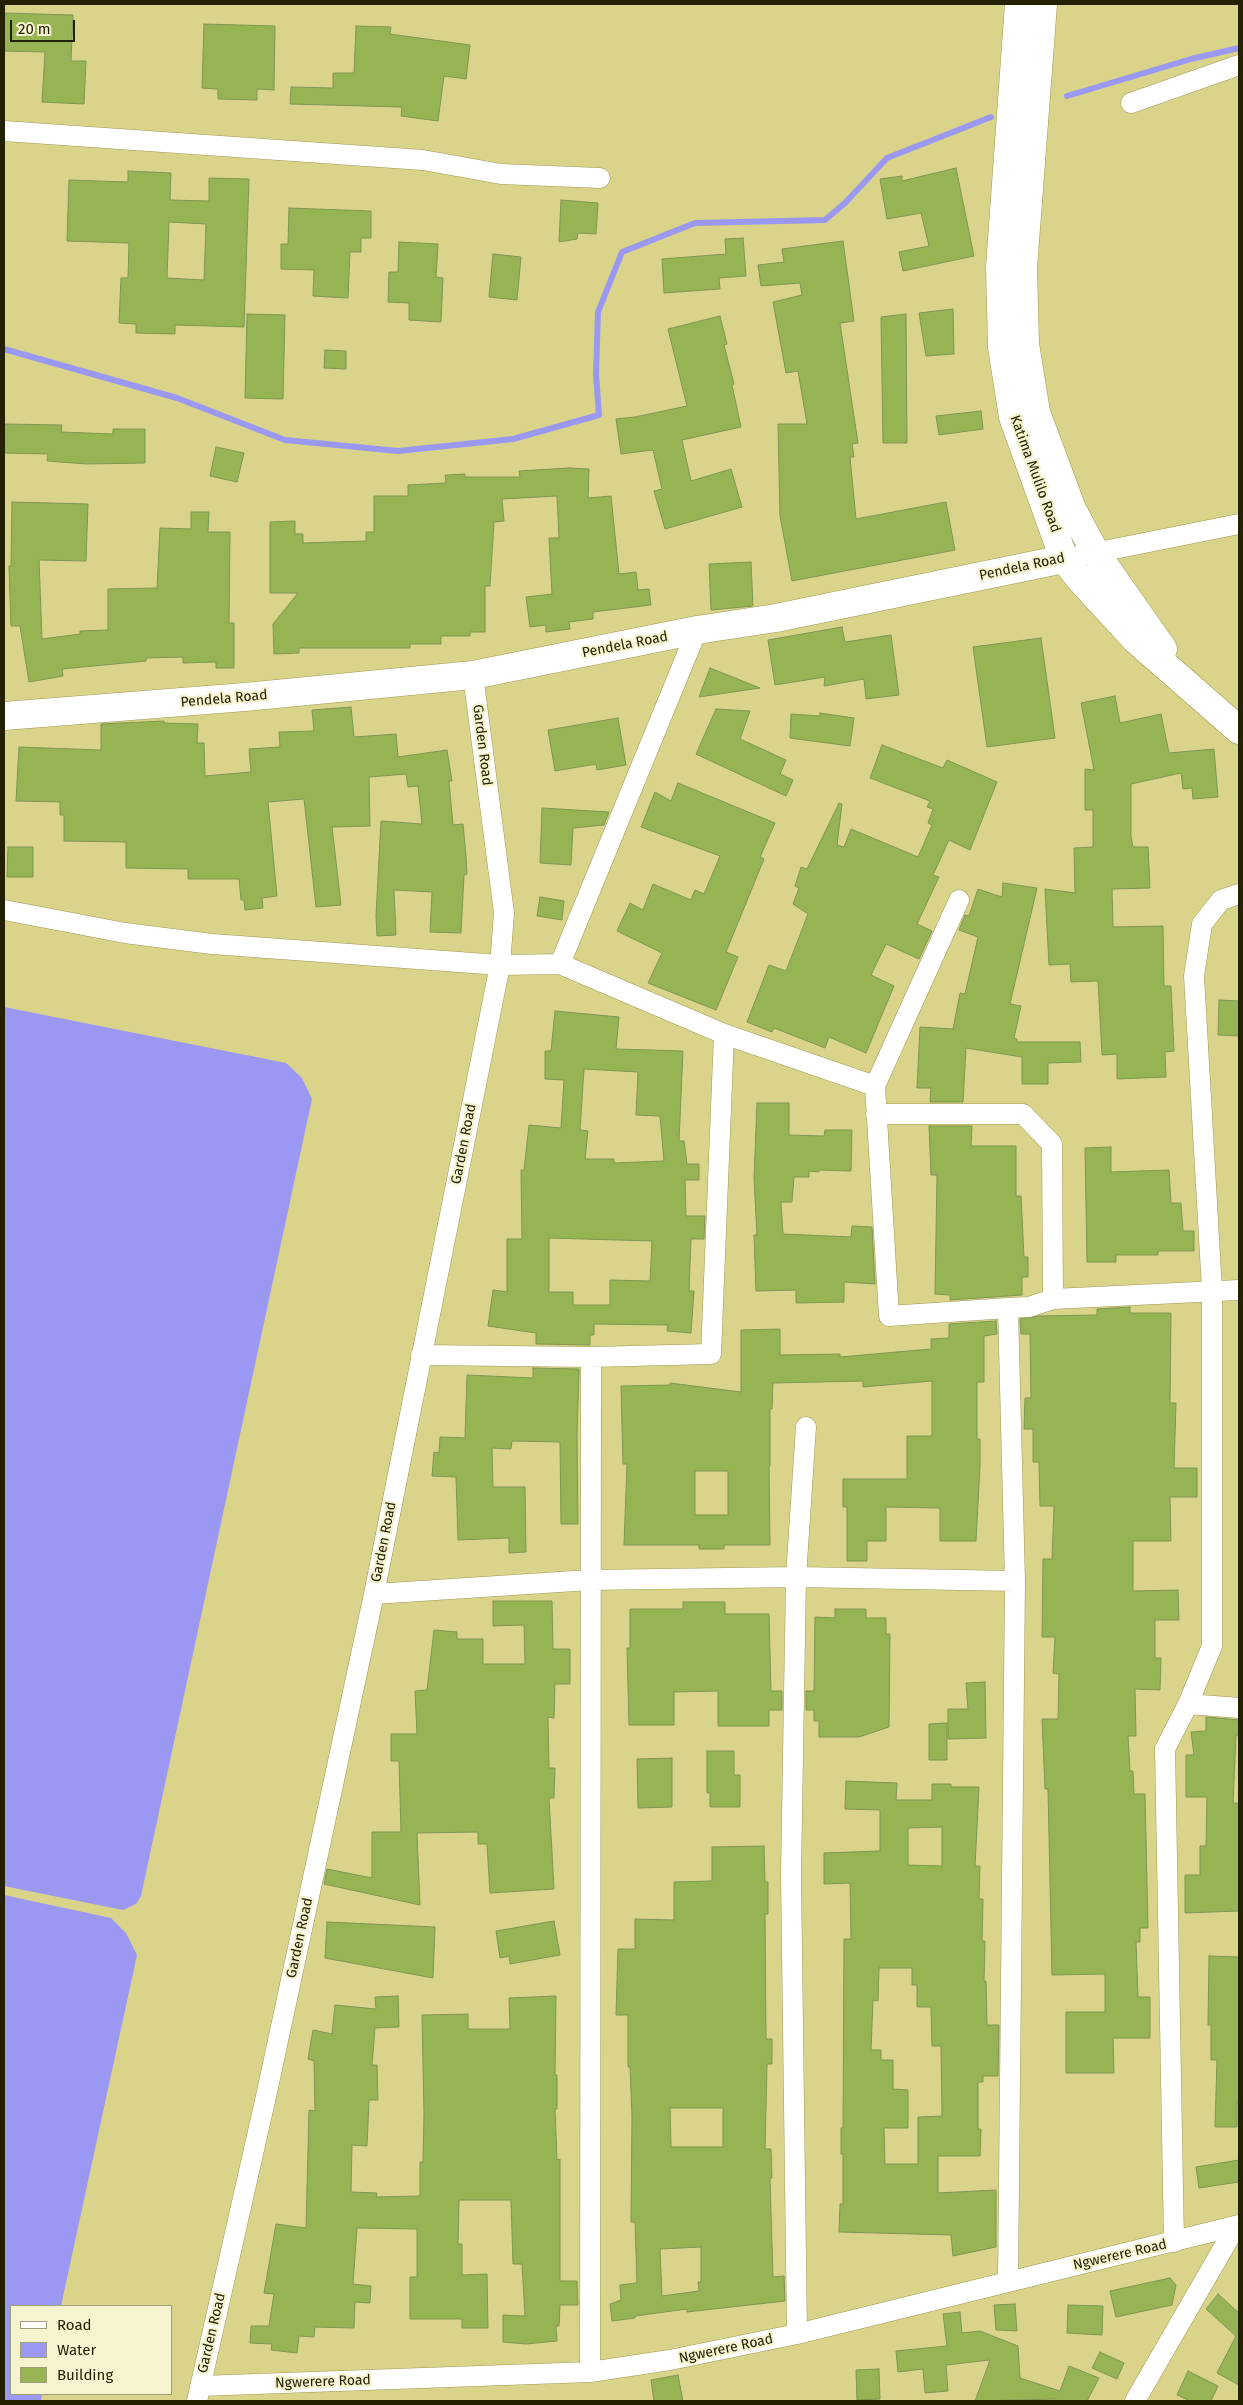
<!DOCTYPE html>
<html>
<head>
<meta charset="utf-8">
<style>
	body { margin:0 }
	#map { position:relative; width:1243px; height:2405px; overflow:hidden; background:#dad48a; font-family:"Fira Sans",sans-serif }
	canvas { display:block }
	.frame { position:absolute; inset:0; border:5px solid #242103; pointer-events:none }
	.legend { position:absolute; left:10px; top:2305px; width:162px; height:90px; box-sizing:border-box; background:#f6f3cf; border:1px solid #a29f7d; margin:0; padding:6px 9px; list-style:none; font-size:15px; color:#242103 }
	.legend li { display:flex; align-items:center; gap:10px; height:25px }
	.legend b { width:25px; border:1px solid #a29f7d }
	.scale { position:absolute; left:10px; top:20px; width:65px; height:22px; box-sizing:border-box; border:2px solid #242103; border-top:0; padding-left:6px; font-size:15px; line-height:18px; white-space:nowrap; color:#242103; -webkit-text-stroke:4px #f6f3cf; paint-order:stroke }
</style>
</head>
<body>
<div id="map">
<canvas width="1243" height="2405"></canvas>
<div class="frame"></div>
<ul class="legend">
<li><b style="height:6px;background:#fff"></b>Road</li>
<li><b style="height:14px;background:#9a98f2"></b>Water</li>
<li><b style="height:14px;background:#96b453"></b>Building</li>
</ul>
<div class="scale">20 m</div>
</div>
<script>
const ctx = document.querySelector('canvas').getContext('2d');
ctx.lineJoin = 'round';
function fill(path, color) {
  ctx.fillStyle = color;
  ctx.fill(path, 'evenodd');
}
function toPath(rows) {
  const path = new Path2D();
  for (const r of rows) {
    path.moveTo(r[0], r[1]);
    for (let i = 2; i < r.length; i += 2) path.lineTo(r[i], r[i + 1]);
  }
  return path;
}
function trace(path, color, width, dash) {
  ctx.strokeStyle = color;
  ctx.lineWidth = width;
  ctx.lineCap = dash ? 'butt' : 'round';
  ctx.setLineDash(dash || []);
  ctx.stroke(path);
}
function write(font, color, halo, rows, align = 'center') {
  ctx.font = font + ' "Fira Sans",sans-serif';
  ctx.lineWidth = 4.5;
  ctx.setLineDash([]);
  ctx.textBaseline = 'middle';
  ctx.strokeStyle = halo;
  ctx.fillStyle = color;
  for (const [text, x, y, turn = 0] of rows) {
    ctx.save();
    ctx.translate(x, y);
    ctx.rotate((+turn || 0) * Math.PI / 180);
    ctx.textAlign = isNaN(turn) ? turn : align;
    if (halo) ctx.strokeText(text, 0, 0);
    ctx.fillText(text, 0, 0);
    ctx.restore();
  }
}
fill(toPath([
	[4,1007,286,1063,302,1078,312,1099,141,1896,136,1904,123,1910,4,1886],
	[4,1895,111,1918,126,1933,137,1955,61,2306,11,2306,11,2394,42,2394,41,2401,4,2401]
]), '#9a98f2');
trace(toPath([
	[1067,96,1191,59,1239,48],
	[4,349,177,398,285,440,398,451,513,439,599,415,596,374,598,312,622,252,695,223,825,220,845,203,887,158,991,117]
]), '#9a98f2', 6);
const building = toPath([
	[4,13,73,15,71,61,86,61,84,104,42,102,45,52,4,51,4,13],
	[204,24,275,26,274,90,257,89,257,100,218,99,218,89,202,88,204,24],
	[356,26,391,27,390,34,470,45,466,79,444,76,438,121,401,116,402,107,290,104,291,87,333,88,333,73,354,73,356,26],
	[956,168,974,256,903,271,899,252,929,246,921,213,887,219,880,179,902,176,902,181,956,168],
	[128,171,171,173,170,200,209,201,209,178,249,179,244,327,175,325,175,334,136,333,136,324,119,323,121,278,128,278,129,243,67,241,69,180,128,182,128,171],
	[169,222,206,224,204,280,167,278,169,222],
	[561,200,598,203,596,234,578,233,577,239,559,242,561,200],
	[289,208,371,211,371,238,361,238,361,252,350,252,348,298,313,296,314,270,281,269,281,244,288,244,289,208],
	[743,238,746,276,719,278,720,289,664,293,662,259,726,254,725,239,743,238],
	[843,241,854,321,840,323,858,443,852,444,854,457,850,457,856,519,946,502,955,550,792,581,780,516,778,424,807,424,798,371,786,373,773,302,802,295,800,283,761,286,758,265,784,262,782,249,843,241],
	[399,242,438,244,436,277,443,278,441,322,409,320,409,303,388,302,389,272,398,272,399,242],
	[493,254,521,257,517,300,489,297,493,254],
	[953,309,954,354,926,356,919,313,953,309],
	[247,314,285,315,283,399,245,398,247,314],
	[906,314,907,443,883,443,881,317,906,314],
	[720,316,727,344,724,345,734,384,732,385,741,427,682,440,691,481,731,469,742,507,665,529,654,491,662,489,653,450,621,454,616,419,635,417,687,406,668,329,720,316],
	[325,350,346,351,346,369,324,368,325,350],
	[981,411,983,429,939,435,936,416,981,411],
	[4,424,62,425,61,432,113,434,113,429,145,429,145,463,87,464,47,461,48,454,4,453,4,424],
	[216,447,244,453,237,482,210,476,216,447],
	[569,468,589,469,588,498,611,496,619,574,636,572,638,590,649,589,651,605,593,612,593,619,569,622,570,629,546,632,546,625,530,627,526,597,552,594,549,538,559,538,557,496,502,499,504,521,494,522,490,586,485,586,485,632,470,632,470,636,441,636,441,644,410,644,410,648,299,648,299,653,274,654,273,624,298,593,270,593,270,522,295,521,295,534,303,534,303,543,366,541,366,532,374,532,374,496,408,496,408,485,446,483,445,475,465,474,465,477,520,477,519,471,569,468],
	[12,502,88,504,86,561,39,560,42,639,80,634,80,631,108,630,108,589,157,588,160,528,191,529,191,512,209,512,208,532,230,532,229,623,234,623,234,668,216,668,216,662,183,663,183,657,146,658,146,661,62,669,63,676,29,682,20,626,11,626,9,566,11,566,12,502],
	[751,562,753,606,711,610,709,564,751,562],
	[842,627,845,642,891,635,899,695,866,699,864,679,824,686,825,677,775,685,768,640,842,627],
	[1041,638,1055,738,987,747,973,647,1041,638],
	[710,668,760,688,699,697,710,668],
	[1115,696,1120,723,1161,714,1169,753,1214,749,1218,797,1193,799,1192,788,1183,789,1181,773,1131,784,1131,837,1133,847,1148,847,1150,888,1112,889,1113,927,1163,926,1164,986,1171,986,1174,1051,1165,1052,1166,1077,1117,1079,1117,1054,1102,1055,1098,981,1071,982,1070,964,1049,965,1045,889,1075,893,1074,848,1093,847,1093,810,1085,810,1085,769,1094,770,1081,703,1115,696],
	[351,707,354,737,396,734,398,757,447,750,452,781,449,781,453,825,463,824,466,856,467,874,464,875,461,933,430,932,432,892,394,890,396,935,377,936,376,916,381,821,422,824,418,786,408,787,406,774,369,777,370,826,332,827,341,905,316,907,304,799,268,802,277,896,262,898,263,908,245,910,244,900,241,900,239,879,188,879,188,869,126,868,126,842,64,841,64,815,60,815,60,802,16,801,19,747,101,750,101,724,164,721,164,723,198,724,197,743,204,743,205,776,251,772,249,749,280,747,279,732,314,731,312,710,351,707],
	[716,709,750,711,740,739,786,760,780,774,793,780,786,796,696,754,716,709],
	[820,713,854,718,850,746,790,738,791,714,820,716,820,713],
	[618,718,626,765,597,770,596,764,555,771,548,730,618,718],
	[882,745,943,768,947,760,997,782,970,850,949,840,933,875,939,877,917,924,932,931,919,959,886,944,871,975,894,986,866,1053,829,1037,825,1048,774,1028,772,1032,747,1022,769,965,786,971,808,914,793,904,799,888,795,886,801,867,807,869,839,803,842,804,837,845,844,847,851,829,918,857,932,825,928,823,933,809,927,807,930,801,870,778,882,745],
	[678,783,775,823,760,857,764,859,726,952,738,957,716,1010,648,983,662,953,617,931,630,903,643,910,653,884,691,900,695,890,704,894,720,856,641,827,655,792,671,801,678,783],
	[542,808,609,812,604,825,573,828,571,865,540,863,542,808],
	[8,847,33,847,33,877,7,877,8,847],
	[1003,883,1037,888,1010,1004,1021,1006,1014,1038,1017,1039,1017,1042,1080,1042,1081,1062,1048,1063,1048,1084,1022,1084,1022,1057,966,1048,963,1102,930,1102,931,1088,917,1088,920,1027,953,1029,960,993,965,994,978,937,959,930,965,915,969,916,978,889,1002,897,1003,883],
	[540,897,564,901,562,920,537,916,540,897],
	[1219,1000,1239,1001,1239,1036,1218,1035,1219,1000],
	[555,1011,619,1017,616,1049,683,1051,679,1141,684,1141,687,1164,699,1164,699,1180,685,1180,686,1216,705,1216,704,1239,691,1239,689,1291,694,1291,691,1333,667,1331,668,1325,594,1324,594,1335,590,1335,590,1345,536,1344,536,1333,488,1326,493,1290,507,1292,507,1239,522,1239,521,1170,524,1170,529,1125,561,1128,564,1080,545,1079,545,1051,551,1051,555,1011],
	[584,1069,638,1072,636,1115,660,1116,664,1161,614,1163,614,1159,585,1159,588,1131,580,1130,584,1069],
	[549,1238,652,1241,650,1281,610,1280,610,1305,573,1305,573,1292,549,1292,549,1238],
	[757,1103,789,1103,789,1135,824,1136,825,1130,852,1130,851,1171,819,1170,819,1172,809,1171,809,1177,794,1177,792,1202,781,1202,783,1234,851,1237,852,1226,872,1227,875,1284,844,1282,844,1302,796,1303,796,1290,756,1291,754,1235,757,1235,754,1178,757,1103],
	[929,1126,972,1126,971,1146,1016,1146,1016,1196,1021,1196,1024,1257,1028,1257,1028,1277,1022,1277,1022,1295,950,1300,950,1295,935,1294,937,1175,931,1175,929,1126],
	[1111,1147,1111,1172,1169,1170,1171,1203,1181,1203,1183,1231,1194,1231,1194,1251,1158,1251,1158,1255,1116,1255,1116,1262,1087,1262,1085,1148,1111,1147],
	[1130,1307,1130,1313,1171,1313,1170,1403,1176,1403,1174,1468,1197,1468,1197,1497,1170,1497,1171,1541,1133,1541,1133,1591,1178,1590,1179,1620,1155,1620,1155,1658,1161,1658,1160,1690,1135,1689,1136,1736,1128,1736,1130,1771,1133,1771,1134,1794,1145,1794,1148,1928,1140,1928,1140,1942,1136,1942,1138,1997,1150,1997,1150,2038,1113,2038,1114,2073,1066,2073,1066,2012,1105,2012,1105,1974,1052,1975,1048,1789,1045,1789,1042,1719,1058,1719,1059,1674,1053,1673,1055,1637,1042,1637,1043,1559,1052,1559,1054,1506,1040,1506,1039,1462,1033,1462,1033,1429,1024,1429,1025,1398,1031,1398,1030,1334,1021,1334,1020,1319,1038,1316,1097,1315,1097,1309,1130,1307],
	[996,1321,997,1334,984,1336,984,1382,977,1382,977,1439,980,1439,980,1466,976,1541,940,1541,940,1508,886,1507,886,1541,867,1541,867,1561,847,1561,847,1507,843,1507,843,1479,907,1479,907,1436,932,1436,932,1381,863,1387,863,1381,773,1383,772,1409,770,1409,770,1466,769,1466,770,1545,724,1545,724,1549,699,1549,699,1545,624,1545,627,1464,623,1464,621,1386,670,1385,670,1383,741,1392,741,1330,780,1329,780,1355,840,1354,840,1357,931,1349,931,1339,949,1338,949,1324,996,1321],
	[695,1471,728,1471,728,1515,695,1515,695,1471],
	[533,1368,579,1369,577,1435,578,1524,561,1524,560,1442,512,1441,511,1449,492,1448,493,1487,525,1487,526,1552,509,1553,509,1538,458,1540,456,1477,432,1476,434,1452,439,1453,440,1437,465,1438,467,1375,533,1378,533,1368],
	[493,1601,552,1601,553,1649,570,1649,570,1684,555,1684,554,1718,548,1717,549,1768,555,1768,554,1798,549,1798,554,1889,490,1893,487,1844,478,1844,478,1832,417,1833,420,1905,324,1884,327,1869,372,1878,372,1832,401,1832,399,1761,391,1761,391,1734,417,1734,415,1691,427,1690,434,1630,457,1632,457,1639,483,1639,483,1664,525,1664,524,1625,493,1626,493,1601],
	[683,1602,725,1602,725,1614,769,1614,771,1691,782,1691,782,1710,769,1710,769,1726,718,1726,718,1691,674,1692,674,1725,629,1725,627,1648,630,1648,630,1609,683,1609,683,1602],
	[835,1609,866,1609,866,1618,886,1618,886,1634,890,1634,889,1727,859,1737,819,1737,819,1721,814,1721,814,1710,806,1710,806,1691,814,1691,815,1617,835,1618,835,1609],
	[985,1682,986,1738,948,1739,948,1709,968,1709,966,1683,985,1682],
	[1206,1717,1239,1720,1239,1735,1236,1735,1233,1803,1239,1803,1239,1911,1185,1913,1185,1875,1200,1875,1200,1846,1206,1846,1207,1797,1186,1797,1186,1755,1194,1755,1191,1732,1206,1731,1206,1717],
	[947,1723,947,1760,929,1760,929,1724,947,1723],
	[707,1751,734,1751,734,1775,740,1775,740,1807,710,1807,710,1793,707,1793,707,1751],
	[672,1758,672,1807,638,1808,637,1759,672,1758],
	[846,1781,897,1783,896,1800,932,1800,932,1784,951,1784,951,1787,979,1787,975,1866,980,1866,979,1899,983,1899,982,1941,985,1941,984,1981,986,1981,987,2025,999,2025,998,2076,983,2076,983,2082,978,2082,978,2129,981,2129,980,2156,938,2156,938,2193,996,2190,996,2247,953,2256,951,2235,839,2232,840,2204,843,2204,843,2154,841,2154,841,2128,843,2128,844,1939,851,1939,850,1883,824,1884,824,1853,880,1851,880,1810,845,1809,846,1781],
	[942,1827,942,1866,908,1865,908,1828,942,1827],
	[879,1968,912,1968,912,1985,917,1985,917,2007,931,2007,932,2046,941,2046,942,2116,918,2117,918,2164,885,2164,884,2128,908,2128,908,2090,893,2089,893,2060,881,2060,881,2050,871,2050,873,2000,878,2001,879,1968],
	[764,1846,765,1882,768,1882,768,1914,765,1914,766,2039,772,2039,772,2064,767,2064,765,2149,771,2149,772,2178,770,2178,773,2277,784,2276,785,2301,687,2312,687,2309,635,2316,635,2318,612,2321,610,2304,621,2300,620,2285,637,2283,635,2222,631,2222,632,2116,630,2067,628,2067,628,2015,616,2015,618,1949,635,1949,635,1919,674,1920,674,1882,712,1881,712,1847,764,1846],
	[670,2108,723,2108,723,2147,671,2147,670,2108],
	[701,2247,701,2282,698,2282,699,2291,662,2296,660,2249,701,2247],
	[554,1921,560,1955,510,1964,509,1956,500,1958,496,1931,554,1921],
	[327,1922,435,1927,433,1978,325,1958,327,1922],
	[1209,1956,1239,1957,1239,2103,1237,2103,1237,2127,1215,2127,1217,2060,1211,2060,1211,2025,1208,2025,1209,1956],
	[398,1996,399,2027,375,2028,372,2065,377,2065,378,2100,369,2100,367,2146,352,2145,351,2192,377,2193,376,2197,420,2196,420,2162,423,2162,424,2114,422,2015,468,2014,468,2029,510,2029,509,1998,556,1996,555,2075,557,2075,557,2109,555,2109,557,2160,560,2159,560,2281,577,2281,578,2305,560,2305,559,2326,556,2326,557,2341,526,2344,503,2342,503,2315,525,2316,522,2264,513,2264,511,2200,459,2200,458,2244,462,2244,462,2275,487,2274,488,2328,462,2328,462,2319,410,2319,410,2277,417,2277,417,2229,357,2228,353,2284,371,2286,370,2303,355,2302,354,2328,315,2327,314,2337,299,2336,297,2353,271,2350,272,2344,250,2343,251,2326,269,2326,274,2294,264,2293,276,2224,306,2228,309,2110,315,2111,314,2061,308,2059,313,2030,332,2034,335,2005,376,2009,375,1997,398,1996],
	[1239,2160,1239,2182,1199,2188,1196,2167,1239,2160],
	[1170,2278,1176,2285,1172,2305,1116,2317,1110,2291,1170,2278],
	[1218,2294,1239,2313,1239,2385,1217,2373,1236,2336,1206,2309,1218,2294],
	[1015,2304,1017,2331,996,2330,994,2305,1015,2304],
	[1068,2305,1103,2306,1102,2335,1067,2333,1068,2305],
	[960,2312,962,2333,980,2331,1018,2346,1020,2378,1060,2391,1069,2366,1099,2378,1087,2401,1056,2401,1056,2399,975,2401,990,2360,946,2365,948,2391,925,2393,923,2369,898,2372,896,2351,947,2346,943,2314,960,2312],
	[1100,2352,1124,2363,1117,2379,1092,2368,1100,2352],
	[879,2369,880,2399,857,2400,856,2370,879,2369],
	[1188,2371,1218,2386,1211,2401,1190,2401,1177,2395,1188,2371],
	[678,2375,683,2401,654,2401,651,2380,678,2375]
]);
fill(building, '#96b453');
trace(building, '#7f9553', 1);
const street = toPath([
	[1131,103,1239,65],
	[4,131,423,160,501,174,600,178],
	[1064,559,1239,524],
	[4,910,125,933,212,944,500,965,560,964,724,1034,875,1086,889,1316,1008,1308],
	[560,964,697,630],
	[875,1086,959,900],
	[876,1114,1023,1114,1052,1144,1053,1299,1239,1290],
	[421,1355,591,1357,711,1354,724,1034],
	[374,1594,590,1580,796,1577,1015,1581],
	[1188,1704,1239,1708],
	[1174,2242,1165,1749,1188,1704,1212,1646,1212,1290,1194,976,1202,924,1221,900,1239,894],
	[1008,2282,1015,1581,1008,1308,1029,1307,1053,1299],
	[797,2334,791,1874,796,1577,806,1427],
	[590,2372,591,1357],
	[200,2386,590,2372,670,2360,797,2334,1239,2225],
	[197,2401,267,2092,374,1594,500,965,504,913,473,675],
	[1135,2401,1236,2226]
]);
const secondary = toPath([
	[1019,4,1000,267,1002,347,1013,417,1064,559,1080,579,1136,640,1239,730],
	[1043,4,1023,268,1025,344,1036,412,1072,509,1095,552,1163,649],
	[4,716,245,697,473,675,697,630,776,618,1064,559]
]);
trace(street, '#9f9850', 21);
trace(secondary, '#9f9850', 29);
trace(street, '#fff', 20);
trace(secondary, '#fff', 28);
write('14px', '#242103', '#f6f3cf', [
	["Katima Mulilo Road",1035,474,70],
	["Pendela Road",1022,567,-12],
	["Pendela Road",625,645,-11],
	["Pendela Road",224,699,-5],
	["Garden Road",482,745,83],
	["Garden Road",464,1144,-79],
	["Garden Road",384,1542,-79],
	["Garden Road",300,1938,-78],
	["Ngwerere Road",1120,2255,-13],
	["Garden Road",212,2333,-77],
	["Ngwerere Road",726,2349,-12],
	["Ngwerere Road",323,2382,-2]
]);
</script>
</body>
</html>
